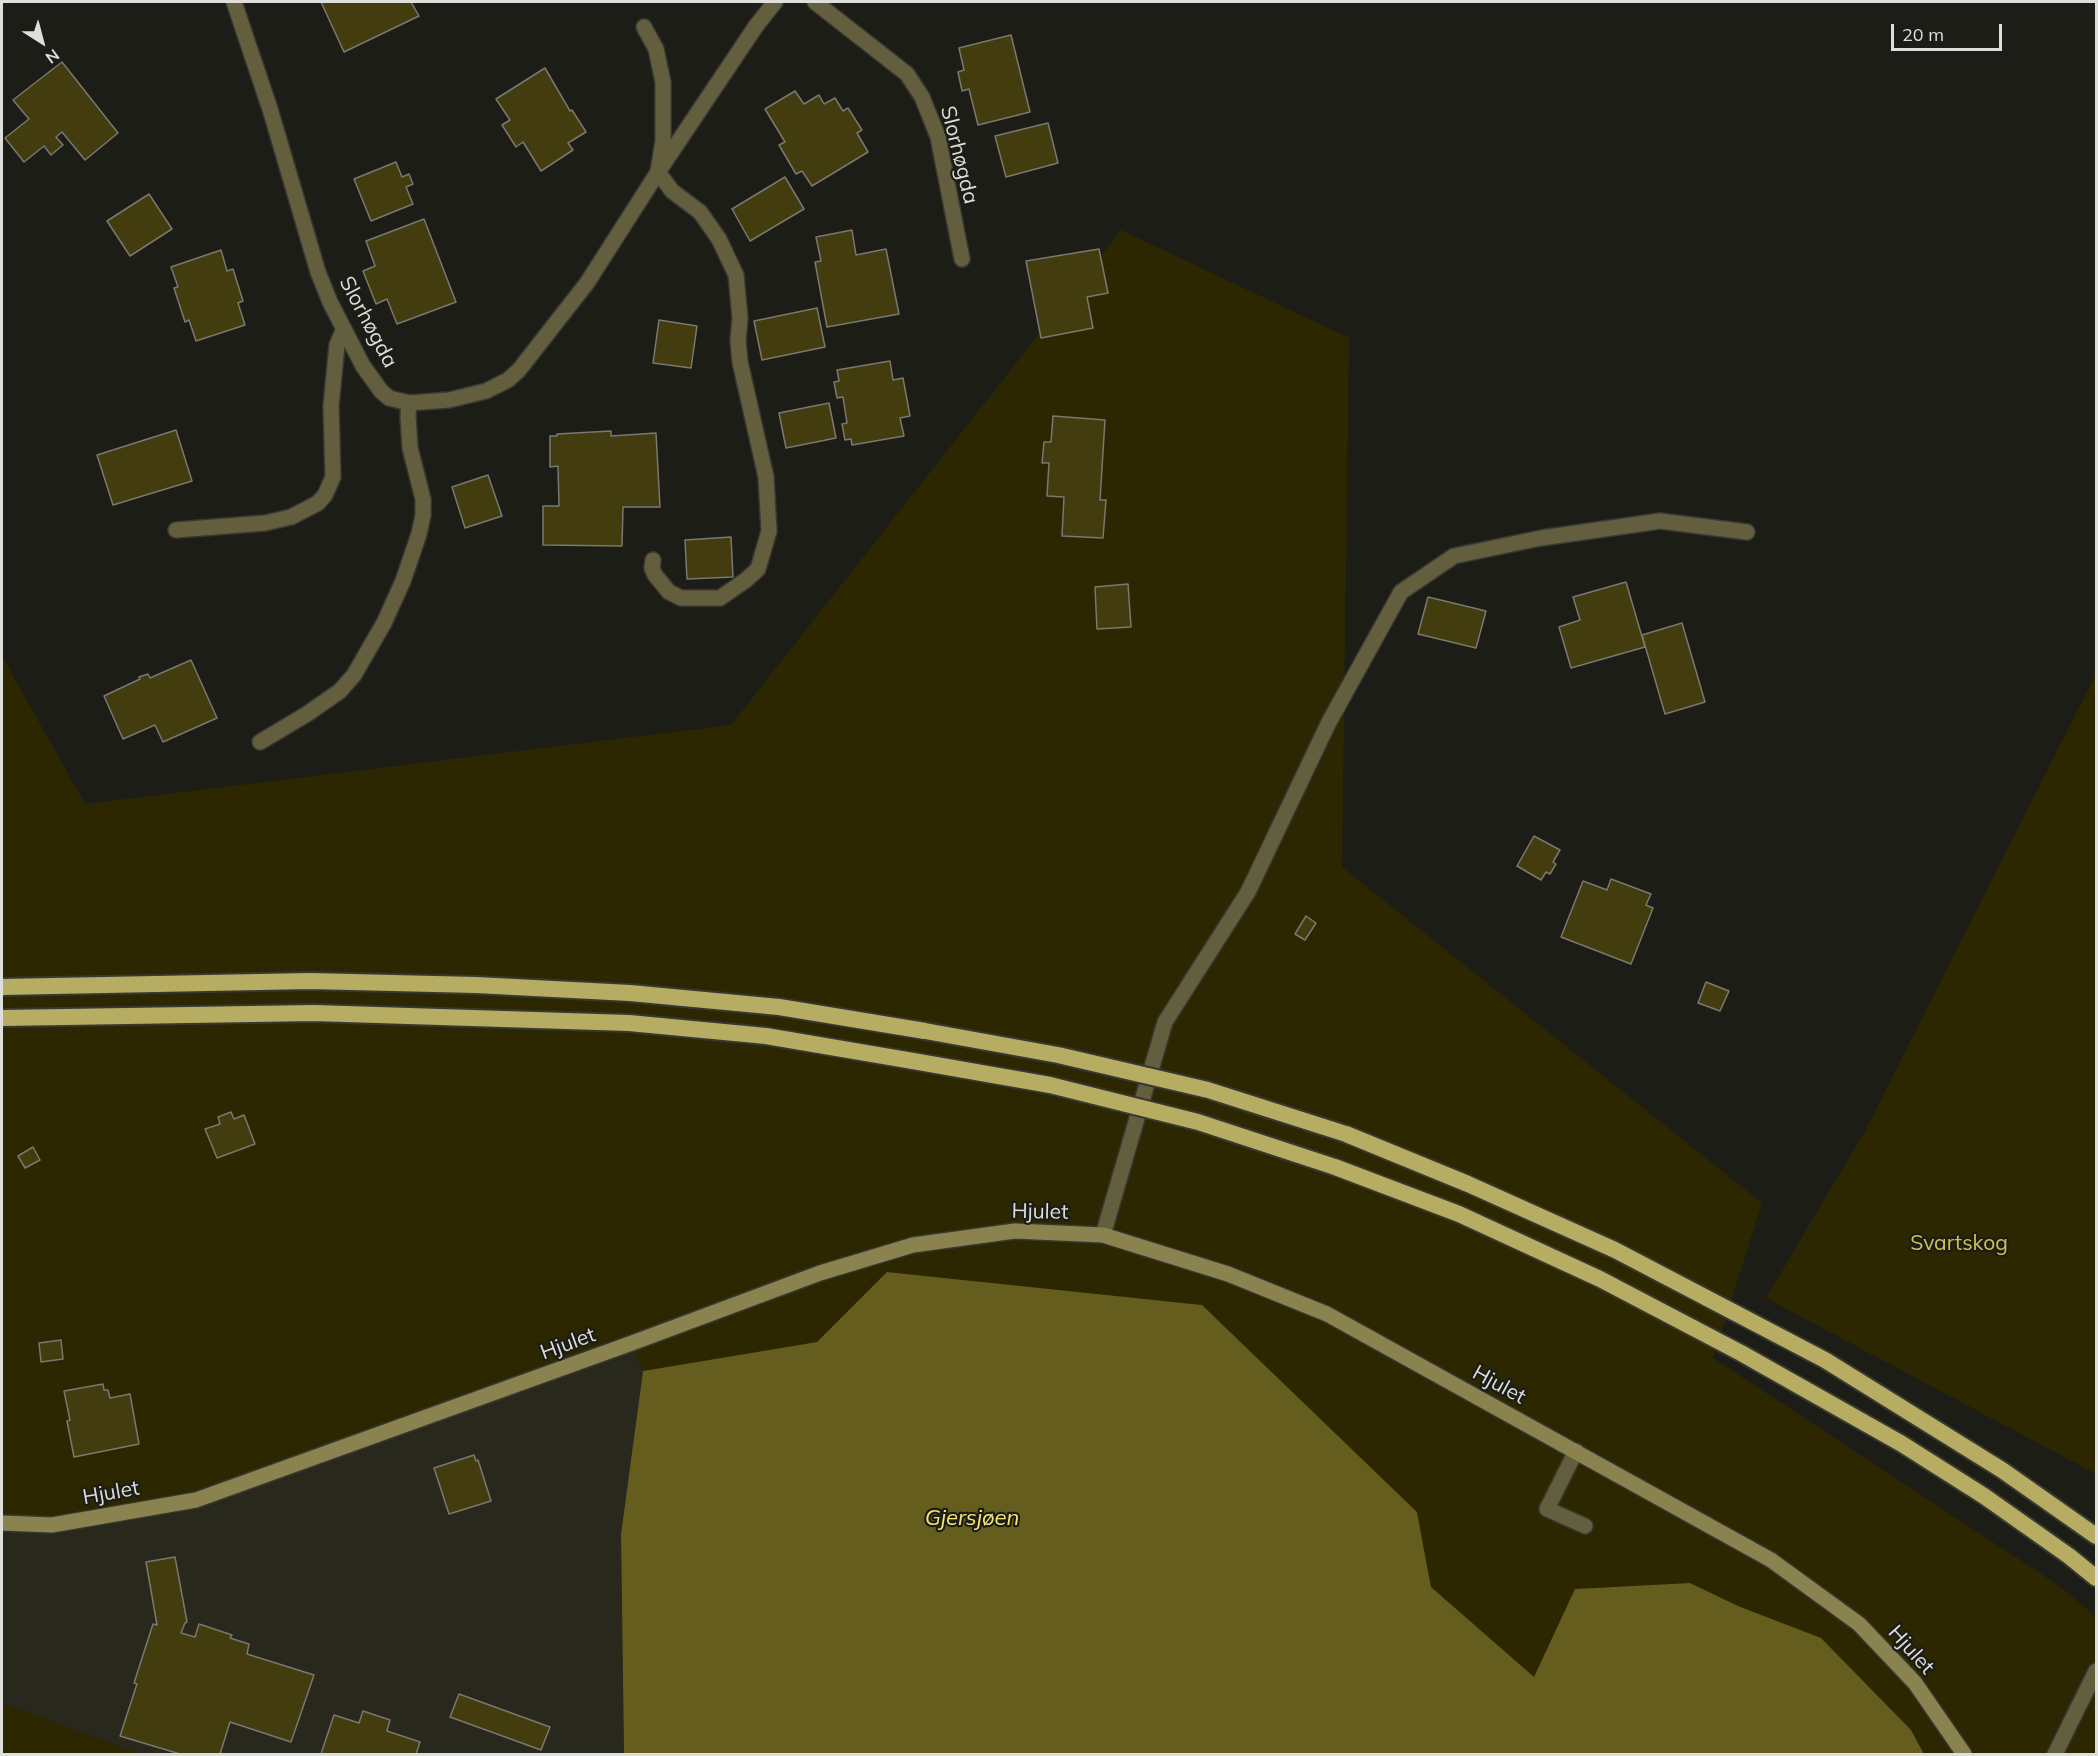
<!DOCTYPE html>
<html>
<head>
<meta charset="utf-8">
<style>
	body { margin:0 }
	#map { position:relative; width:2098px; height:1756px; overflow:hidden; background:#1d1d17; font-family:Mulish,sans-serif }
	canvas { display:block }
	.frame { position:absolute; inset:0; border:3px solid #dededa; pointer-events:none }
	.north { position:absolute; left:12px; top:12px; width:60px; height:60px; -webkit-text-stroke:4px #1d1d17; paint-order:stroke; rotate:144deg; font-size:16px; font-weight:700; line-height:24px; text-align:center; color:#dededa }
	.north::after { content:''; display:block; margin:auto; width:21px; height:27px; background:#dededa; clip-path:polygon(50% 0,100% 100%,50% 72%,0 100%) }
	.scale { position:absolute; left:1891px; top:24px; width:111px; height:27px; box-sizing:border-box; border:3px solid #dededa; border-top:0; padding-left:8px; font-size:18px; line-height:21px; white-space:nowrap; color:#dededa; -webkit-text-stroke:4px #1d1d17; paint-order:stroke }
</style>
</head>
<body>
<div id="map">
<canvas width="2098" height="1756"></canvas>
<div class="frame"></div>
<div class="north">N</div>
<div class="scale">20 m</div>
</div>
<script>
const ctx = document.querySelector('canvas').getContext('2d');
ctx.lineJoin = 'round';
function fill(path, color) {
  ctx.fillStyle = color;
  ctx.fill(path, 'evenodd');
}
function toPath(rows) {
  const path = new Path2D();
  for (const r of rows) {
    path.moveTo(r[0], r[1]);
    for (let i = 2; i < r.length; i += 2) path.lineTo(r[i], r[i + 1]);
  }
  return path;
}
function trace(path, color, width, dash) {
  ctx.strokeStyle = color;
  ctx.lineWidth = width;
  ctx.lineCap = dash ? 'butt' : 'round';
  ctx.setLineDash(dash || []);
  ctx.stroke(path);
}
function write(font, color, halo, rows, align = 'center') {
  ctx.font = font + ' Mulish,sans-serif';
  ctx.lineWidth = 4.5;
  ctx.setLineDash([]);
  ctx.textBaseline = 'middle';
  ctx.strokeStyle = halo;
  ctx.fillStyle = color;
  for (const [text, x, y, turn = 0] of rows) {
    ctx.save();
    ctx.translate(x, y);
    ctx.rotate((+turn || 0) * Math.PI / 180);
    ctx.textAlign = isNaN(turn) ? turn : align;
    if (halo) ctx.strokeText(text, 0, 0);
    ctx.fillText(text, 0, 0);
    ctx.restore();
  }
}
fill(toPath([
	[632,1343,643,1371,621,1534,624,1754,117,1754,2,1713,2,1523]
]), '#29281d');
fill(toPath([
	[1121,230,1349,338,1342,867,1762,1203,1713,1358,2058,1585,2096,1617,2096,1754,1924,1754,1911,1730,1738,1606,1690,1583,1575,1589,1534,1678,1431,1587,1417,1512,1202,1305,888,1272,817,1342,643,1371,632,1344,196,1500,2,1523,2,656,85,804,731,725],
	[2096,674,2096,1474,1766,1298,1865,1131],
	[2,1703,97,1738,140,1754,2,1754]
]), '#2c2700');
fill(toPath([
	[887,1272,1202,1305,1417,1512,1431,1587,1534,1677,1575,1589,1690,1583,1738,1606,1821,1638,1911,1730,1924,1754,624,1754,621,1534,643,1371,817,1342]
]), '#655d1d');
const building = toPath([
	[321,2,411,2,419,16,344,52,321,2],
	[1011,35,1030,112,978,125,969,89,962,91,958,72,964,70,959,48,1011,35],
	[62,62,118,133,85,160,62,132,56,137,63,145,51,155,44,146,24,162,5,138,29,119,13,100,62,62],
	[545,68,570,111,572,110,586,132,568,143,573,150,541,171,523,142,516,147,502,125,510,120,496,99,545,68],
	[795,91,804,104,819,95,824,104,835,98,843,111,848,108,862,130,857,133,868,152,812,186,802,171,796,174,779,145,785,142,765,109,795,91],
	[1048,123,1058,163,1006,177,995,136,1048,123],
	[396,162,402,177,409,174,413,184,406,187,413,204,371,221,354,179,396,162],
	[785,177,804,209,750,241,732,209,785,177],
	[149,194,172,229,130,256,107,221,149,194],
	[424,219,456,302,397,324,387,299,376,304,363,271,375,266,366,241,424,219],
	[852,230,856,255,886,249,899,314,827,327,815,262,821,261,816,237,852,230],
	[1099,249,1108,293,1087,297,1093,328,1041,338,1026,261,1099,249],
	[221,250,227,271,233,269,243,301,238,303,245,325,196,341,189,320,185,322,174,288,178,287,171,267,221,250],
	[817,308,825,347,762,360,754,321,817,308],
	[659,320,697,326,691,368,653,363,659,320],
	[890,361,893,380,903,378,910,416,900,418,904,436,852,445,851,439,845,440,842,424,847,423,843,397,837,398,834,382,839,381,837,370,890,361],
	[829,403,836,438,786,448,779,413,829,403],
	[1053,416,1105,420,1100,500,1106,500,1103,538,1062,536,1064,497,1047,496,1049,463,1042,463,1044,442,1051,442,1053,416],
	[176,430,192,481,113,505,97,455,176,430],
	[611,431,611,436,656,433,660,507,623,507,622,546,543,545,543,506,559,506,558,466,550,467,550,436,557,436,557,434,611,431],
	[488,475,502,516,465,528,452,487,488,475],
	[731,537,733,577,687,579,685,540,731,537],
	[1626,582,1645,647,1571,668,1559,627,1580,620,1573,597,1626,582],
	[1128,584,1131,627,1097,629,1095,587,1128,584],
	[1428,597,1486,611,1476,648,1418,634,1428,597],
	[1682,623,1705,702,1665,714,1642,635,1682,623],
	[191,660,217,718,163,742,155,725,123,739,104,696,140,679,139,677,148,674,150,678,191,660],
	[1534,836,1560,850,1553,862,1556,864,1550,874,1546,872,1541,880,1517,866,1534,836],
	[1611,879,1651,894,1646,905,1653,908,1631,964,1561,937,1583,881,1607,890,1611,879],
	[1306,916,1316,923,1305,940,1295,934,1306,916],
	[1706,982,1729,991,1720,1011,1698,1003,1706,982],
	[231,1112,234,1119,244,1115,255,1144,217,1158,205,1129,220,1124,218,1117,231,1112],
	[33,1147,40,1160,25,1168,18,1156,33,1147],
	[61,1340,63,1359,41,1362,39,1343,61,1340],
	[103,1384,104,1390,108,1390,110,1398,130,1394,139,1444,74,1457,67,1421,70,1420,64,1391,103,1384],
	[474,1455,476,1461,478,1460,491,1501,449,1514,434,1468,474,1455],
	[175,1557,187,1622,185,1623,181,1633,195,1637,199,1624,232,1635,230,1638,249,1644,247,1654,314,1675,291,1742,230,1722,220,1754,180,1754,120,1736,137,1684,134,1683,153,1624,157,1625,146,1562,175,1557],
	[459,1694,550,1727,541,1750,450,1717,459,1694],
	[363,1711,390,1720,387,1731,420,1742,416,1754,321,1754,334,1715,359,1723,363,1711]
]);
fill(building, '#423c0f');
trace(building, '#797871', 1.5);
const service = toPath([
	[644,27,656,49,663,82,663,141,658,172],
	[176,530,265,523,291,517,318,503,325,495,333,477,331,406,337,345,343,331],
	[260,742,307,714,340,691,354,675,384,623,403,581,419,534,423,515,423,499,410,448,408,416,409,403],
	[1576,1451,1547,1509,1585,1526]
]);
const minor = toPath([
	[234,2,270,109,318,272,330,302,363,366,381,391,389,398,409,403,449,400,486,391,508,380,519,370,587,283,658,172,756,26,775,2],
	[815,2,907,74,922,97,938,137,962,259],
	[653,560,652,568,655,575,669,592,681,598,720,598,746,580,758,569,769,531,766,477,740,362,738,341,740,318,736,275,719,239,700,212,672,191,658,172],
	[1103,1235,1165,1022,1248,892,1329,722,1401,592,1454,556,1541,538,1660,521,1747,532],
	[2055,1754,2096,1671]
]);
const secondary = toPath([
	[2,1523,52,1525,196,1500,632,1343,820,1273,913,1245,1015,1231,1103,1235,1228,1274,1327,1314,1771,1560,1859,1624,1915,1683,1964,1754]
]);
const trunk = toPath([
	[2,987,310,981,476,985,630,993,779,1007,925,1031],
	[2,1018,314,1013,629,1023,766,1036,913,1061],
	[1346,1134,1468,1184,1615,1250,1825,1360,2002,1470,2096,1536],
	[1335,1167,1459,1214,1600,1279,1741,1353,1902,1444,1984,1496,2069,1556,2096,1578]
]);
trace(service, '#383832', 18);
trace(minor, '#383832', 18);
trace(secondary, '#383832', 18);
trace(trunk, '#383832', 20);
trace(service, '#625e3e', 15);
trace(minor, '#625e3e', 15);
trace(secondary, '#8a834f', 15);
trace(trunk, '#b6ad62', 16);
const trunkBridge = toPath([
	[925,1031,1058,1055,1208,1090,1346,1134],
	[913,1061,1050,1085,1198,1122,1335,1167]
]);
trace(trunkBridge, '#383832', 20, []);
trace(trunkBridge, '#b6ad62', 16);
write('21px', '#dededa', '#1d1d17', [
	["Slorhøgda",959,155,76],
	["Slorhøgda",368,322,62],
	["Hjulet",1040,1212,1],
	["Hjulet",568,1344,-20],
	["Hjulet",1499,1385,29],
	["Hjulet",111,1493,-10],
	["Hjulet",1911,1650,48]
]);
write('21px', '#d2c351', '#1d1d17', [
	["Svartskog",1959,1244]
]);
write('italic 22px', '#f6e776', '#1d1d17', [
	["Gjersjøen",972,1518]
]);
</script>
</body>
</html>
